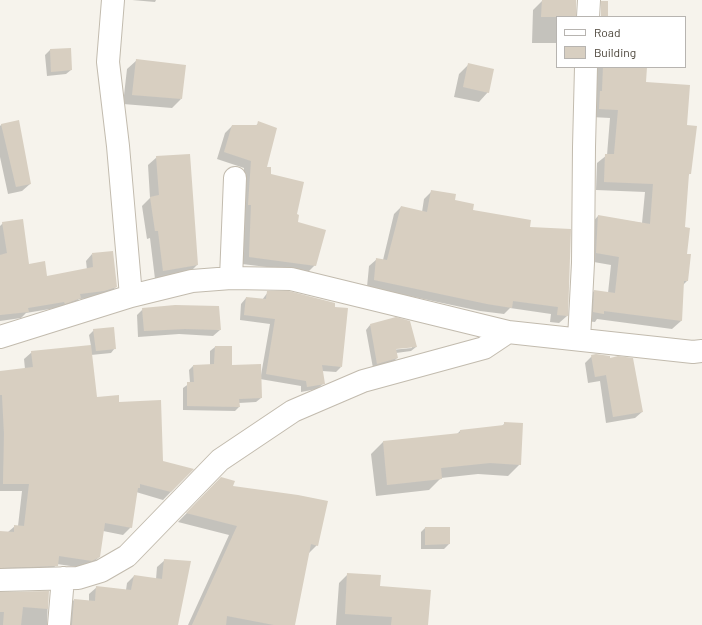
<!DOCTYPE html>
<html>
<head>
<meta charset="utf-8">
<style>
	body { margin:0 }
	#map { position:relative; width:702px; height:625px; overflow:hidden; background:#f6f3ec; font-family:Barlow,sans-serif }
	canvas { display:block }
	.legend { position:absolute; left:556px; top:16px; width:130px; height:52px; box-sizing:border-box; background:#fff; border:1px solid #b7b4b0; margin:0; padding:5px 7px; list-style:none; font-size:12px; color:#4b4439 }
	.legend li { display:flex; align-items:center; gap:8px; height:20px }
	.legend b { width:20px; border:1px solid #b7b4b0 }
</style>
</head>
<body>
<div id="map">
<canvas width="702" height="625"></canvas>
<ul class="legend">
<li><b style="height:5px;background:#fff"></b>Road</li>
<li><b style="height:11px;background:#d8cfc1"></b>Building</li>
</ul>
</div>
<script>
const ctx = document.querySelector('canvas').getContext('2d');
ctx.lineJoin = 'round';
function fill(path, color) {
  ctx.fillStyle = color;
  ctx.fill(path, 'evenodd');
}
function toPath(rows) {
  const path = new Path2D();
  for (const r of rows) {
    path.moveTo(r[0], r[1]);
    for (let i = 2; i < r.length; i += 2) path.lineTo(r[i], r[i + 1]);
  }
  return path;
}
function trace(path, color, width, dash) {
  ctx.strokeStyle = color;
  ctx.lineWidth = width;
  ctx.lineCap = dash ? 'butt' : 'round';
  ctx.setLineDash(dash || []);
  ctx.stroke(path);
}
fill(toPath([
	[132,0,156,0,155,2],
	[542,1,574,1,574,17,557,17,557,43,532,43,533,10],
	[70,49,71,70,66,74,47,76,45,55,50,50],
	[137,60,181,99,172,108,123,104,127,69],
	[469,64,488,92,479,102,454,97,459,74],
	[598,67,646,67,645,82,686,126,690,173,688,176,683,228,687,281,683,285,681,321,672,329,597,319,595,322,585,321,586,300,594,291,608,293,611,265,588,261,590,225,598,216,642,223,645,192,596,190,597,163,607,155,610,118,591,117,595,70],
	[259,123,266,168,295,215,296,222,315,265,308,272,242,264,242,212,244,168,217,159,225,133,232,126,255,126],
	[2,124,30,184,22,191,8,194,0,157,0,126],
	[157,157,197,265,189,273,155,279,150,238,147,239,142,206,150,198,148,165],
	[431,192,472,210,529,228,567,316,559,323,550,322,551,314,510,308,504,314,480,311,367,287,369,266,377,259,383,260,394,214,401,207,422,212,424,199],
	[3,223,28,265,47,277,87,270,86,261,92,254,116,287,109,294,97,298,79,299,74,305,26,313,21,318,0,321,0,226],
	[268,292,341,367,336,372,322,371,324,383,317,389,301,392,301,386,260,379,261,398,256,402,239,403,239,407,235,411,183,410,183,388,190,383,189,370,193,366,210,365,210,351,215,347,231,366,261,375,270,324,240,320,241,304,246,298,262,300],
	[143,309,220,330,213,336,179,334,138,337,137,315],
	[370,325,416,347,411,351,396,353,397,358,392,363,373,368,366,330],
	[412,346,412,348,391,350,391,348],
	[94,330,115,348,111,353,91,355,96,398,118,403,162,462,192,470,163,500,136,492,131,527,123,535,103,531,99,557,91,565,84,568,57,564,49,573,0,575,0,532,8,532,15,526,18,526,22,491,0,491,0,372,25,369,24,359,32,352,91,346,89,335],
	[592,356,642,412,635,418,606,423,600,381,588,383,585,363],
	[505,423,520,464,508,476,478,474,441,478,429,490,376,496,371,454,383,442,457,434,460,431,501,427],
	[221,478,317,545,308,554,294,625,188,625,229,535,178,522],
	[425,528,449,544,444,549,421,549,421,532],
	[165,560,177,625,65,625,67,607,74,600,89,601,89,594,97,587,126,590,127,583,134,576,156,579,157,567],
	[348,574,379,587,427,625,336,625,339,583],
	[0,598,48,598,47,625,0,625]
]), '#0003');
fill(toPath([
	[542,0,576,0,576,17,541,17],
	[601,1,608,1,608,17,601,17],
	[71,48,72,70,51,72,50,49],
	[136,59,186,65,182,99,132,95],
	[468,63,494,69,489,93,463,87],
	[603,67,647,67,646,82,690,85,687,125,697,126,691,174,689,174,685,227,690,228,687,254,691,254,688,281,684,281,682,321,604,311,604,314,593,312,594,290,615,293,619,257,596,253,598,215,650,224,653,184,604,182,605,154,614,154,618,110,599,109,600,91,602,91],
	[19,120,31,184,16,187,1,124],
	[258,121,277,128,267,167,271,167,271,174,304,182,297,214,299,215,298,222,326,230,316,266,249,257,251,205,248,205,251,161,224,152,232,125,257,125],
	[190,154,198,265,163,271,158,231,155,231,150,197,159,195,156,156],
	[431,190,456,194,455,200,474,204,473,210,531,220,530,227,571,229,568,316,557,315,558,307,513,301,512,308,487,304,374,280,376,258,387,260,401,206,427,212],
	[23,219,29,264,45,261,47,276,93,267,92,253,113,251,117,287,104,291,80,294,81,298,65,304,64,302,28,308,29,312,0,315,0,255,7,253,2,222],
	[267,291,289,291,335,303,335,307,348,308,342,367,322,365,325,384,307,387,306,381,266,374,275,319,244,315,246,297,266,299],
	[175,305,219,306,221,330,185,329,144,331,142,308],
	[396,317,410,321,417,347,396,349,398,358,377,364,370,324],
	[114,327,116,349,96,351,93,329],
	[91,345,97,397,119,395,119,402,161,400,163,461,194,469,171,492,140,484,140,488,138,488,132,528,105,523,100,557,92,561,59,556,58,566,0,568,0,531,14,532,14,525,24,526,29,484,3,484,4,434,2,395,0,395,0,371,33,367,31,351],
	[215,346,232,346,232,365,261,364,262,398,239,399,240,407,187,406,187,382,194,382,193,365,214,364],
	[596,354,610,356,610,358,618,356,633,358,643,412,613,417,606,375,595,377,591,355],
	[504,422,523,423,521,465,490,463,441,468,442,479,387,485,383,441,460,433,460,430,504,425],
	[221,477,235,481,233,486,298,495,328,501,318,546,311,544,295,625,274,625,227,616,226,625,192,625,237,526,186,513],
	[425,527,450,527,450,544,425,545],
	[164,559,191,561,178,625,72,625,74,599,95,601,96,586,131,590,134,575,162,579],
	[347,573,381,575,380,586,431,590,428,625,391,625,392,617,345,614],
	[49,591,48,609,23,607,21,625,3,625,4,612,0,612,0,592]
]), '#d8cfc1');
const minor = toPath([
	[113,0,108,62,118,146,131,296],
	[588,17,589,0],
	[231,278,235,178],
	[0,337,131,296,192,281,231,278,291,279,508,332,693,352,702,351],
	[579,339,583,263,584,147,586,67],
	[0,580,78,578,101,571,127,556,220,460,293,411,363,381,484,348,508,332],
	[59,625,63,578]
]);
trace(minor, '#c2bbae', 24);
trace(minor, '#fff', 22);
</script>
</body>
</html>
